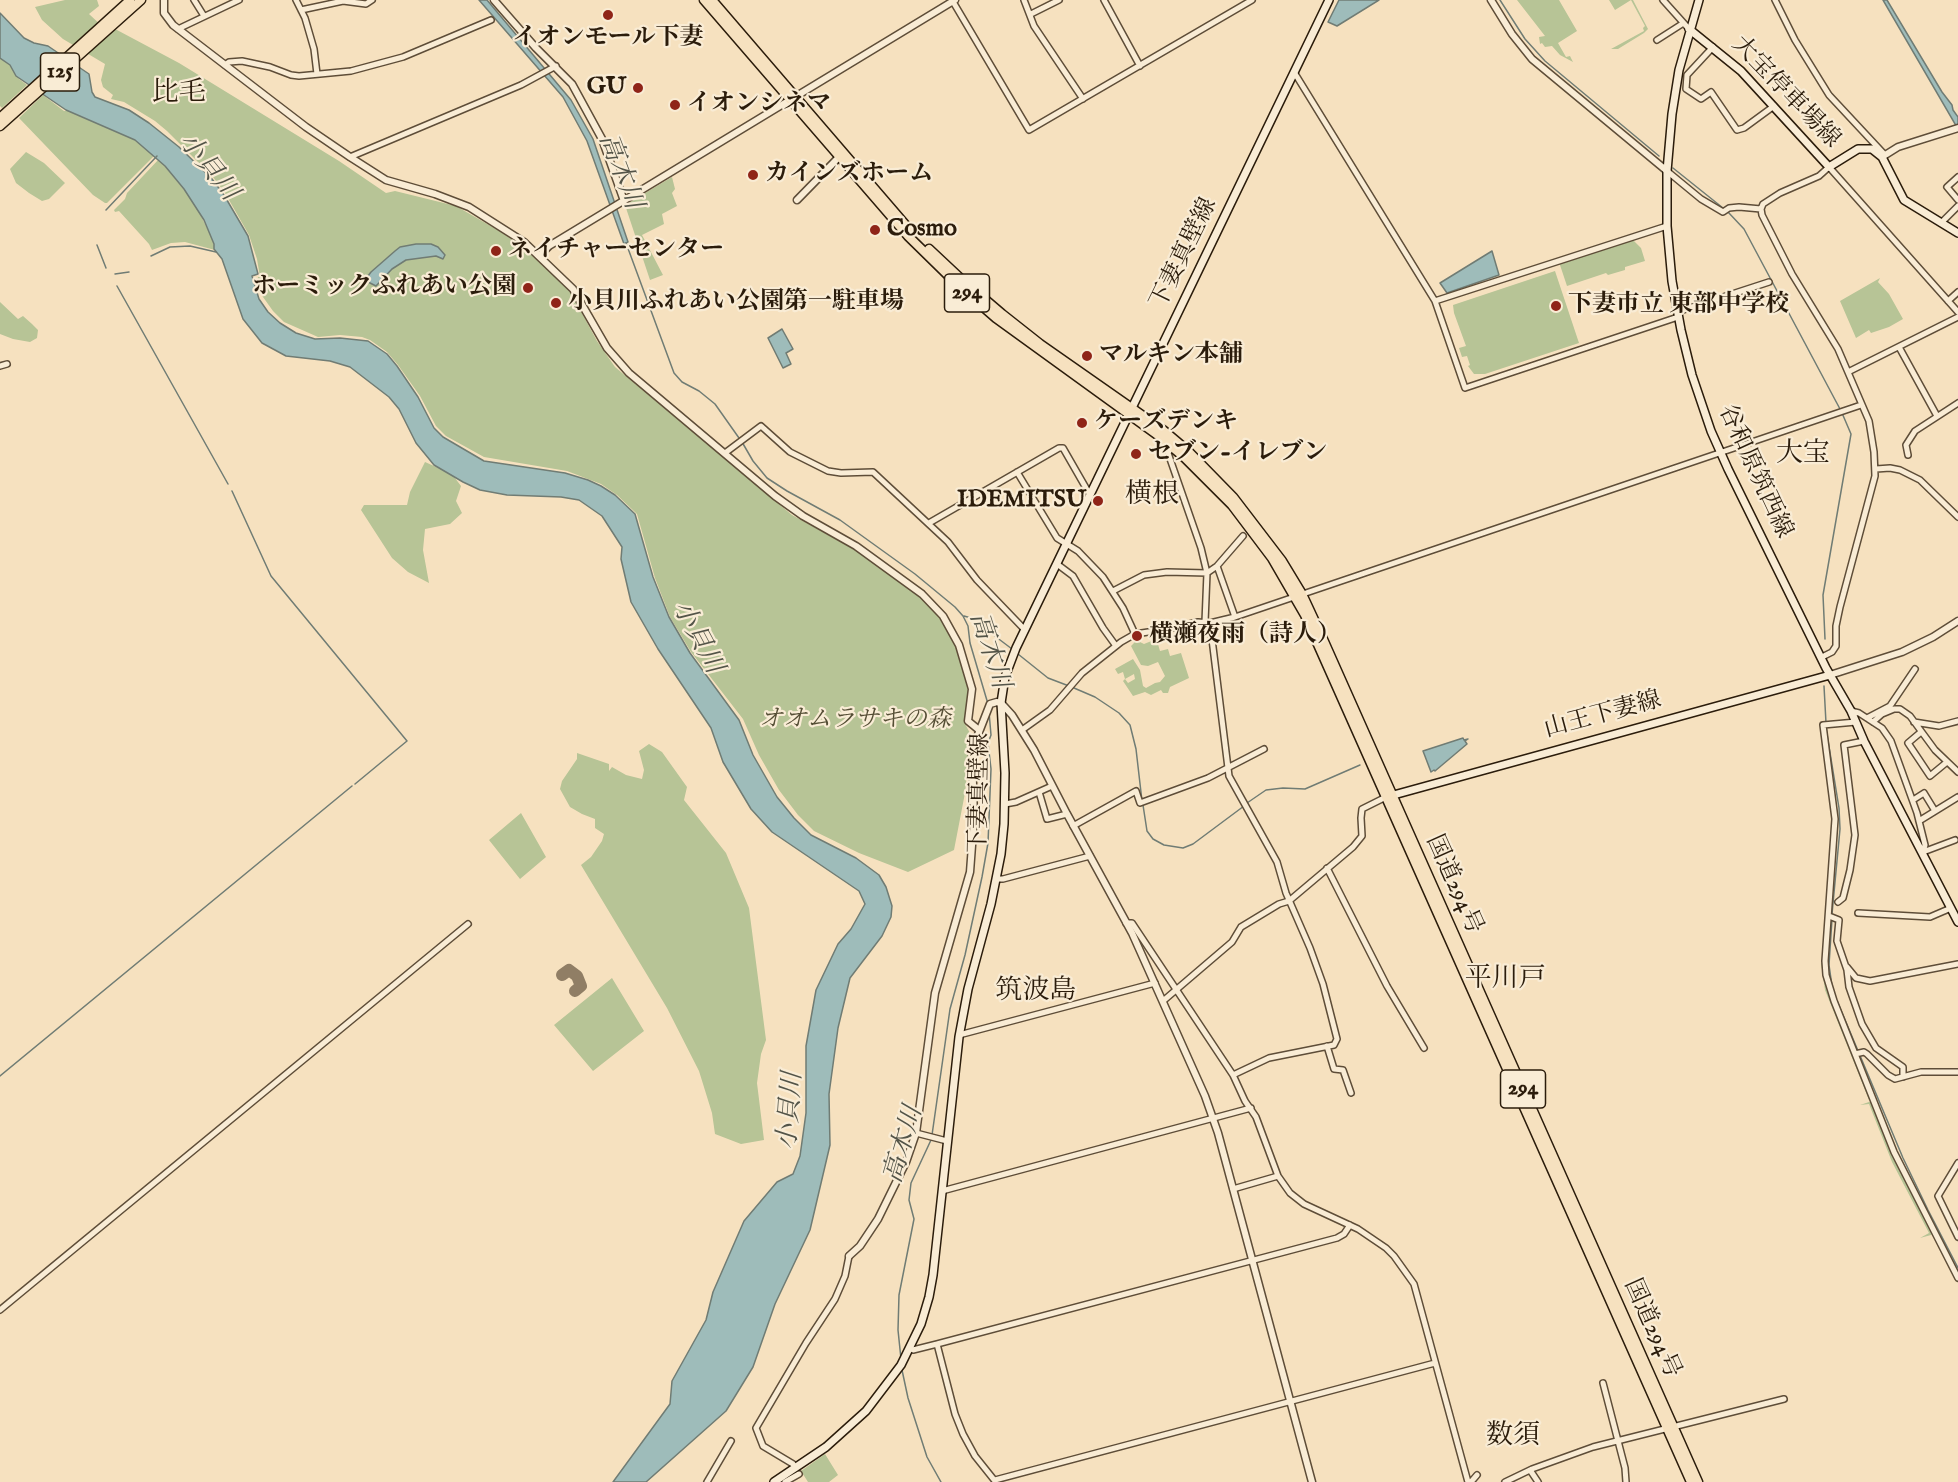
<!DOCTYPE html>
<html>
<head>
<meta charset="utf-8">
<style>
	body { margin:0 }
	canvas { display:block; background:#f6e1bf }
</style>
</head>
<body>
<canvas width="1958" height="1482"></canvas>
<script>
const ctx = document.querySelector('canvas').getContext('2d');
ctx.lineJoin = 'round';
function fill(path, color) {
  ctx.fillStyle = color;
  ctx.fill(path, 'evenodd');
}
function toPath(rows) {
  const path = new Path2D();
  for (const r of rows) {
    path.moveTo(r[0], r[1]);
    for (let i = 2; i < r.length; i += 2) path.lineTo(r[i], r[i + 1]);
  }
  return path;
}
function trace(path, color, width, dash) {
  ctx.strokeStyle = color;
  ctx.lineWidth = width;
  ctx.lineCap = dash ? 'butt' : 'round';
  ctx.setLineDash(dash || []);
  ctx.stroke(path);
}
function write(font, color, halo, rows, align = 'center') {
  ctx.font = font + ' "IM FELL English","Noto Serif JP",serif';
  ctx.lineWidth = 4.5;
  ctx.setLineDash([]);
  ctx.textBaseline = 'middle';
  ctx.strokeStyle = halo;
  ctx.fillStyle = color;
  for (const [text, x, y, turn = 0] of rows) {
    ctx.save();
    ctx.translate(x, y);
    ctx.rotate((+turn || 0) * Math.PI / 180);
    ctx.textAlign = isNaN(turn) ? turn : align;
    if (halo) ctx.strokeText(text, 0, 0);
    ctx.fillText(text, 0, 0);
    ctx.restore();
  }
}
fill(toPath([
	[65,0,97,0,99,6,89,14,103,27,117,30,179,63,339,161,386,193,395,191,456,206,501,232,524,248,570,291,597,341,615,367,792,515,859,552,923,599,935,612,948,630,956,646,968,682,969,693,964,722,971,735,965,793,954,850,908,872,859,853,814,831,798,815,779,790,759,755,743,719,691,652,670,617,655,578,637,514,617,495,601,484,567,471,484,457,446,436,436,426,420,396,398,365,387,352,370,340,362,337,340,335,318,337,284,322,273,311,263,297,257,284,258,277,260,277,257,259,249,235,225,193,213,177,167,131,155,121,124,102,111,99,113,95,103,87,101,80,105,64,63,39,42,20,35,7],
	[1517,0,1559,0,1577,31,1558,43,1566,57,1570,56,1573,62,1560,55,1552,46,1545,47,1542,43,1540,44,1539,37,1545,36],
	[1609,0,1633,0,1648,29,1644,33,1618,49,1611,49,1644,31,1643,28,1645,26,1631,0,1615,10],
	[0,56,10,62,19,79,27,85,2,108,0,106],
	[43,95,64,111,70,110,136,139,153,152,153,157,107,203,105,203,93,195,19,118],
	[26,152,44,163,65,183,49,199,42,201,29,193,16,183,10,169],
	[159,159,194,202,216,246,215,250,185,242,171,243,152,250,149,244,119,211,115,212,114,210,125,199,127,193],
	[672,177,675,189,672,193,677,206,662,214,664,224,642,235,663,275,650,280,625,205],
	[1632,239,1641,248,1645,261,1625,267,1625,270,1608,275,1606,273,1567,286,1559,262],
	[1555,271,1579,343,1485,374,1474,374,1468,366,1470,365,1467,356,1462,357,1459,348,1466,346,1454,313,1453,305],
	[1880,278,1878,282,1889,294,1903,319,1889,327,1871,333,1869,330,1856,338,1840,301],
	[0,302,18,319,23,316,32,324,38,330,37,338,30,342,13,339,0,334],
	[425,462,452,474,461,486,456,501,462,513,450,524,425,529,423,550,429,583,408,572,392,558,361,510,364,505,407,505,410,492],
	[1136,637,1138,641,1144,644,1154,640,1157,641,1160,651,1168,649,1170,656,1181,653,1189,678,1170,687,1168,693,1163,693,1161,690,1151,695,1145,692,1133,696,1123,681,1125,679,1128,683,1135,679,1134,674,1125,679,1123,672,1118,674,1115,669,1133,659,1140,670,1143,686,1146,688,1155,683,1160,682,1165,676,1158,662,1148,666,1141,665,1131,646,1134,643,1133,638,1131,638],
	[649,744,662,752,687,787,684,800,726,853,749,908,766,1040,761,1054,757,1083,764,1140,741,1144,715,1134,712,1113,699,1071,667,1008,581,865,591,857,602,841,604,834,595,828,595,819,582,814,570,807,560,789,562,781,577,759,577,753,609,764,609,771,612,767,626,775,642,779,644,770,639,751],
	[521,813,546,857,520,879,489,840],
	[1821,963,1824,963,1850,1048,1870,1097,1869,1100,1825,990],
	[612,978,644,1031,593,1071,554,1025],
	[1869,1102,1872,1102,1933,1233,1931,1235,1920,1238,1929,1233,1892,1162,1869,1104,1860,1105],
	[825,1454,838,1475,829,1482,808,1482,801,1471]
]), '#b7c496');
const water = toPath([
	[479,0,487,0,571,100,593,139,628,242,624,244,587,141,563,97,479,0],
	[1339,0,1379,0,1337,26,1328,22,1339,0],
	[1883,0,1887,0,1942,92,1952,105,1953,110,1958,117,1958,129,1883,0],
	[0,13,24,38,34,43,48,46,89,74,92,92,95,97,129,110,149,123,179,147,212,179,224,195,248,236,258,274,252,276,259,299,268,312,280,323,296,333,315,339,340,338,368,341,387,354,397,366,418,397,434,428,443,437,484,461,565,473,588,480,601,486,615,495,635,514,653,577,669,617,690,653,739,720,753,755,777,797,794,818,811,835,856,858,879,875,886,887,892,906,891,917,882,936,850,978,838,1028,829,1094,830,1145,810,1230,775,1304,753,1367,726,1411,646,1482,613,1482,670,1404,672,1381,706,1320,713,1292,744,1221,777,1182,793,1174,800,1156,806,1113,806,1046,816,990,838,944,851,929,865,904,859,891,772,832,751,809,723,762,711,728,658,649,631,602,621,559,622,547,602,516,579,500,561,497,507,495,480,490,463,482,434,465,416,443,399,409,389,397,350,367,330,361,286,356,262,343,243,319,222,259,214,249,214,244,204,220,184,189,165,166,135,140,66,110,16,76,10,65,0,58,0,13],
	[416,244,431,244,438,247,445,255,443,259,436,256,406,260,392,269,376,286,368,282,368,276,371,272,395,251,400,247,416,244],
	[1492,251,1499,275,1447,293,1440,283,1492,251],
	[782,329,793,349,786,353,791,364,783,368,768,338,782,329],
	[1463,738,1464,740,1468,739,1465,741,1467,744,1435,771,1434,770,1431,772,1423,751,1463,738]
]);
fill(water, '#9ebcba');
trace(water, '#707c74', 1.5);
trace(toPath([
	[1500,0,1525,39,1545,61,1659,156],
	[1673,168,1723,208],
	[106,210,157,156],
	[1728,212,1744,229,1840,409],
	[626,243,674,373,682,382,699,391,715,404,739,438],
	[97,245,106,268],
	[151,256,170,247,190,246,216,252],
	[115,274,129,272],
	[117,286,228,484],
	[742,442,753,461,767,478,787,491,840,520,915,574,955,607,963,616,968,626,970,643,988,704],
	[232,491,271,576,407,741,355,784],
	[964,616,971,618,1012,649],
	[1825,639,1823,595,1851,434,1842,413],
	[1018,654,1048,678,1069,686],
	[1824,686,1826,723],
	[1074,688,1095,697,1119,713,1130,725,1136,749,1142,801],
	[1826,728,1839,808,1840,829,1832,914],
	[1247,803,1266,790,1283,788,1305,789,1360,765],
	[1143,805,1147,831,1153,839,1164,845,1183,848,1193,844,1244,806],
	[1832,986,1829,965,1832,919],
	[1835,996,1903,1158,1928,1210,1958,1268],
	[0,1076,352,786],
	[932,1135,950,1009,965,955,982,877,988,843,991,769,988,743,991,735,989,712],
	[901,1359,898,1330,899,1295,914,1219,909,1200,911,1183,931,1140],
	[902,1370,908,1398,927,1457,941,1482]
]), '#707c74', 1.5);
trace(toPath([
	[562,975,569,970,577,976,581,986,575,991]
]), '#907e65', 12);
const minor = toPath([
	[194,0,204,16],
	[296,0,305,18,314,49,317,74],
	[952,0,1029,130,1252,0],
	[1024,0,1034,26,1083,99],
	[1104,0,1140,66],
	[1663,0,1689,29],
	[1775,0,1795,40,1829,95,1884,154],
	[301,10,343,1,366,4,372,0],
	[1031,14,1059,0],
	[178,29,239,0],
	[1657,40,1682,24],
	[1713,47,1687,75,1686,89,1701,99,1711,92,1737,130,1744,128,1774,106],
	[225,65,229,62,242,61,270,67,291,75,299,76,351,71,403,57,491,20],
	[1294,72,1435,301],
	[350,157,521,85,556,66],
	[1667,171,1701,199,1723,212,1729,208,1739,207,1761,209],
	[1958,177,1947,187,1958,200],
	[1941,223,1958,206],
	[1667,226,1435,301,1465,388,1678,317],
	[1948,301,1958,292],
	[1677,312,1769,282],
	[1899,347,1937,416],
	[0,366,7,364],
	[1848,372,1958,317],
	[725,453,761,426,790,452,828,471,841,473,873,472,948,542,977,580,1025,630],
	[1908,455,1906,445,1915,431,1958,403],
	[1876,469,1890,468,1900,470,1920,480,1958,517],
	[1017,472,1057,538,1078,551,1103,577,1123,608,1135,634],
	[929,523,1059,448,1063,448,1090,495],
	[1057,564,1073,576,1103,628,1116,646],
	[1217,566,1235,617],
	[1113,591,1144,575,1167,572,1207,573,1201,548,1168,453,1172,446],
	[1205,622,1207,573,1217,566,1243,536],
	[1210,623,1229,776,1277,862,1286,893,1310,948,1323,984,1337,1039,1334,1045,1269,1058,1233,1075],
	[1822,657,1832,652,1836,646,1836,626,1840,607,1875,476,1874,452,1869,421,1838,349,1792,274,1762,215,1761,209,1763,204,1780,193,1819,176,1829,167,1958,312],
	[1851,711,1859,713,1882,728,1891,741,1917,813,1925,845,1923,852],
	[1867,718,1890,706,1915,669],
	[1856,722,1823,725,1835,819,1825,961,1826,975,1834,1001,1894,1152,1958,1278],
	[1873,722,1882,714,1894,709,1900,709,1910,716,1935,750,1958,772],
	[1914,722,1939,726,1958,721],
	[1022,730,1050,710,1082,673,1121,642,1135,634,1168,629,1198,622,1210,623,1235,617,1861,405],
	[1921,732,1908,743,1930,776,1947,762],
	[1039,792,1047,819,1067,814],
	[1913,800,1924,793,1935,811],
	[1005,804,1016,802,1052,786],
	[1919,821,1958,797],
	[1073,826,1136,791,1140,803,1208,778,1264,749],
	[1923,852,1955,840],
	[1327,868,1387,986,1424,1048],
	[996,879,1003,879,1090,856],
	[1838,902,1843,898,1850,870,1855,835,1844,745,1864,741],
	[1858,913,1930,917,1951,908],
	[1829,916,1839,920,1837,941,1847,970,1849,987,1862,1024,1876,1048,1903,1067,1903,1077],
	[1126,923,1132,923,1233,1075,1245,1101,1256,1117,1278,1176,1290,1193,1304,1204,1358,1229,1386,1248,1394,1256,1414,1284,1468,1482],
	[1847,967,1856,978,1870,981,1958,964],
	[1163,1001,1232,942,1241,927,1279,904,1289,901,1353,847,1362,836,1361,818,1362,809,1386,797],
	[959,1035,1155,983],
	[1327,1046,1334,1069,1343,1070,1351,1093],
	[1855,1054,1864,1052,1867,1054,1888,1075,1895,1079,1921,1072,1958,1072],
	[916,1133,947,1141],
	[1958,1163,1938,1196,1958,1237],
	[1233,1189,1278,1176],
	[942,1191,1251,1108],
	[0,1310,468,924],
	[937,1344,955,1414,963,1434,975,1456,995,1481],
	[910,1348,913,1350,937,1344,1337,1238,1344,1234,1350,1225],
	[1603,1383,1625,1468,1626,1482],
	[796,1468,793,1464,763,1446,756,1428,806,1343,835,1299,845,1276,849,1256],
	[1530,1470,1538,1482],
	[995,1480,1435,1363],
	[707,1482,731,1441],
	[785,1482,799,1474],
	[1471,1482,1477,1475],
	[1505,1482,1532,1469,1593,1447,1784,1399]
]);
const tertiary = toPath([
	[164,0,164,13,173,25,306,127,350,157,386,180,435,194,469,207,524,242,573,289,607,348,629,373,775,496,803,516,856,546,922,594,943,616,959,645,972,689,968,721,979,730],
	[494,0,536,48,572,84,602,139,624,201],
	[1491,0,1512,34,1532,59,1667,171],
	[1882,157,1898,147,1958,128],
	[797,200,839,157],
	[540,255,549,246,955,0],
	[1830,675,1902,652,1933,637,1958,621],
	[849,1256,860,1246,878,1219,906,1162,916,1133,935,993,970,872,974,819,972,750,990,704,997,702,1002,704,1012,715,1034,750,1067,814,1132,933,1205,1096,1218,1133,1312,1482]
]);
const secondary = toPath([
	[1699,0,1679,70,1672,114,1667,171,1667,226,1672,281,1681,330,1692,375,1711,431,1728,469,1826,668,1851,711,1864,741,1958,922],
	[1689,29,1741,71,1829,167,1858,149,1872,149,1882,157,1904,200,1958,233],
	[1390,796,1830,675],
	[774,1482,826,1447,866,1411,901,1365,921,1324,929,1297,933,1275,959,1037,968,989,991,904,1001,854,1004,824,1005,773,1001,703,1005,677,1016,648,1329,0]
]);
const trunk = toPath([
	[704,0,908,236,957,284,996,318,1159,436,1185,458,1232,505,1272,558,1305,615,1316,640,1691,1482],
	[712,0,909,229],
	[0,118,130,0],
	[0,126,141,0],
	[929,249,961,279,1002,314,1040,344,1163,430,1189,452,1233,497,1282,561,1302,594,1322,637,1698,1482]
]);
trace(minor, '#5e4d38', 8);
trace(tertiary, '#5e4d38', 9);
trace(secondary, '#2b1c0b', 10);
trace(trunk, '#2b1c0b', 11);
trace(minor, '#f9ecd5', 5);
trace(tertiary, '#f9ecd5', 6);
trace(secondary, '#f9ecd5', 7);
trace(trunk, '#f6e1bf', 8);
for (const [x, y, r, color] of [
	[608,15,6,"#8f2418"],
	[638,88,6,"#8f2418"],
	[675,105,6,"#8f2418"],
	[753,175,6,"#8f2418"],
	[875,230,6,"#8f2418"],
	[496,251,6,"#8f2418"],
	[528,288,6,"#8f2418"],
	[556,303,6,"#8f2418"],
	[1556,306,6,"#8f2418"],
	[1087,356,6,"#8f2418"],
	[1082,423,6,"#8f2418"],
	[1136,454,6,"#8f2418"],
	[1098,501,6,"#8f2418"],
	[1137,636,6,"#8f2418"]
]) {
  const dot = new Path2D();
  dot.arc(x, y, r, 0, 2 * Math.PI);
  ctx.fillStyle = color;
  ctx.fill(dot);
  trace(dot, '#f9ecd5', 2);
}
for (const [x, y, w] of [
	[60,72,39],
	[967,293,45],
	[1523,1089,45]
]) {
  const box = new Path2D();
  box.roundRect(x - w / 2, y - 19, w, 38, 4.5);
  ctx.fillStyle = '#f9ecd5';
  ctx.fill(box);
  trace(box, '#2b1c0b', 1.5);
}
write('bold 22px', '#2b1c0b', null, [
	["125",60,72],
	["294",967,293],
	["294",1523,1089]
]);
write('bold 24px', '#2b1c0b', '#f9ecd5', [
	["イオンモール下妻",608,39,"center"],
	["GU",626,88,"right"],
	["イオンシネマ",687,105],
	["カインズホーム",765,175],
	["Cosmo",887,230],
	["ネイチャーセンター",508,251],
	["ホーミックふれあい公園",516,288,"right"],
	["小貝川ふれあい公園第一駐車場",568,303],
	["下妻市立 東部中学校",1568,306],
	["マルキン本舗",1099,356],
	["ケーズデンキ",1094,423],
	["セブン-イレブン",1148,454],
	["IDEMITSU",1086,501,"right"],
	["横瀬夜雨（詩人）",1149,636]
], 'left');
write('24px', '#2b1c0b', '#f9ecd5', [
	["大宝停車場線",1785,93,46],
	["下妻真壁線",1185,254,-64],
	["谷和原筑西線",1754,472,65],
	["山王下妻線",1603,716,-15],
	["下妻真壁線",981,793,-89],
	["国道294号",1453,885,66],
	["国道294号",1651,1329,66]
]);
write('italic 24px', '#554e35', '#f9ecd5', [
	["オオムラサキの森",855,721]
]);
write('italic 26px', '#535448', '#f9ecd5', [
	["小貝川",207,168,51],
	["高木川",619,172,69],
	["小貝川",696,638,62],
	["高木川",988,651,72],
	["小貝川",792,1111,-86],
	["高木川",905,1145,-74]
]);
write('27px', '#2b1c0b', '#f9ecd5', [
	["比毛",179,94],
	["大宝",1803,455],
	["横根",1152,496],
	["平川戸",1505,980],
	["筑波島",1036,992],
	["数須",1513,1437]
]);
</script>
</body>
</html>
